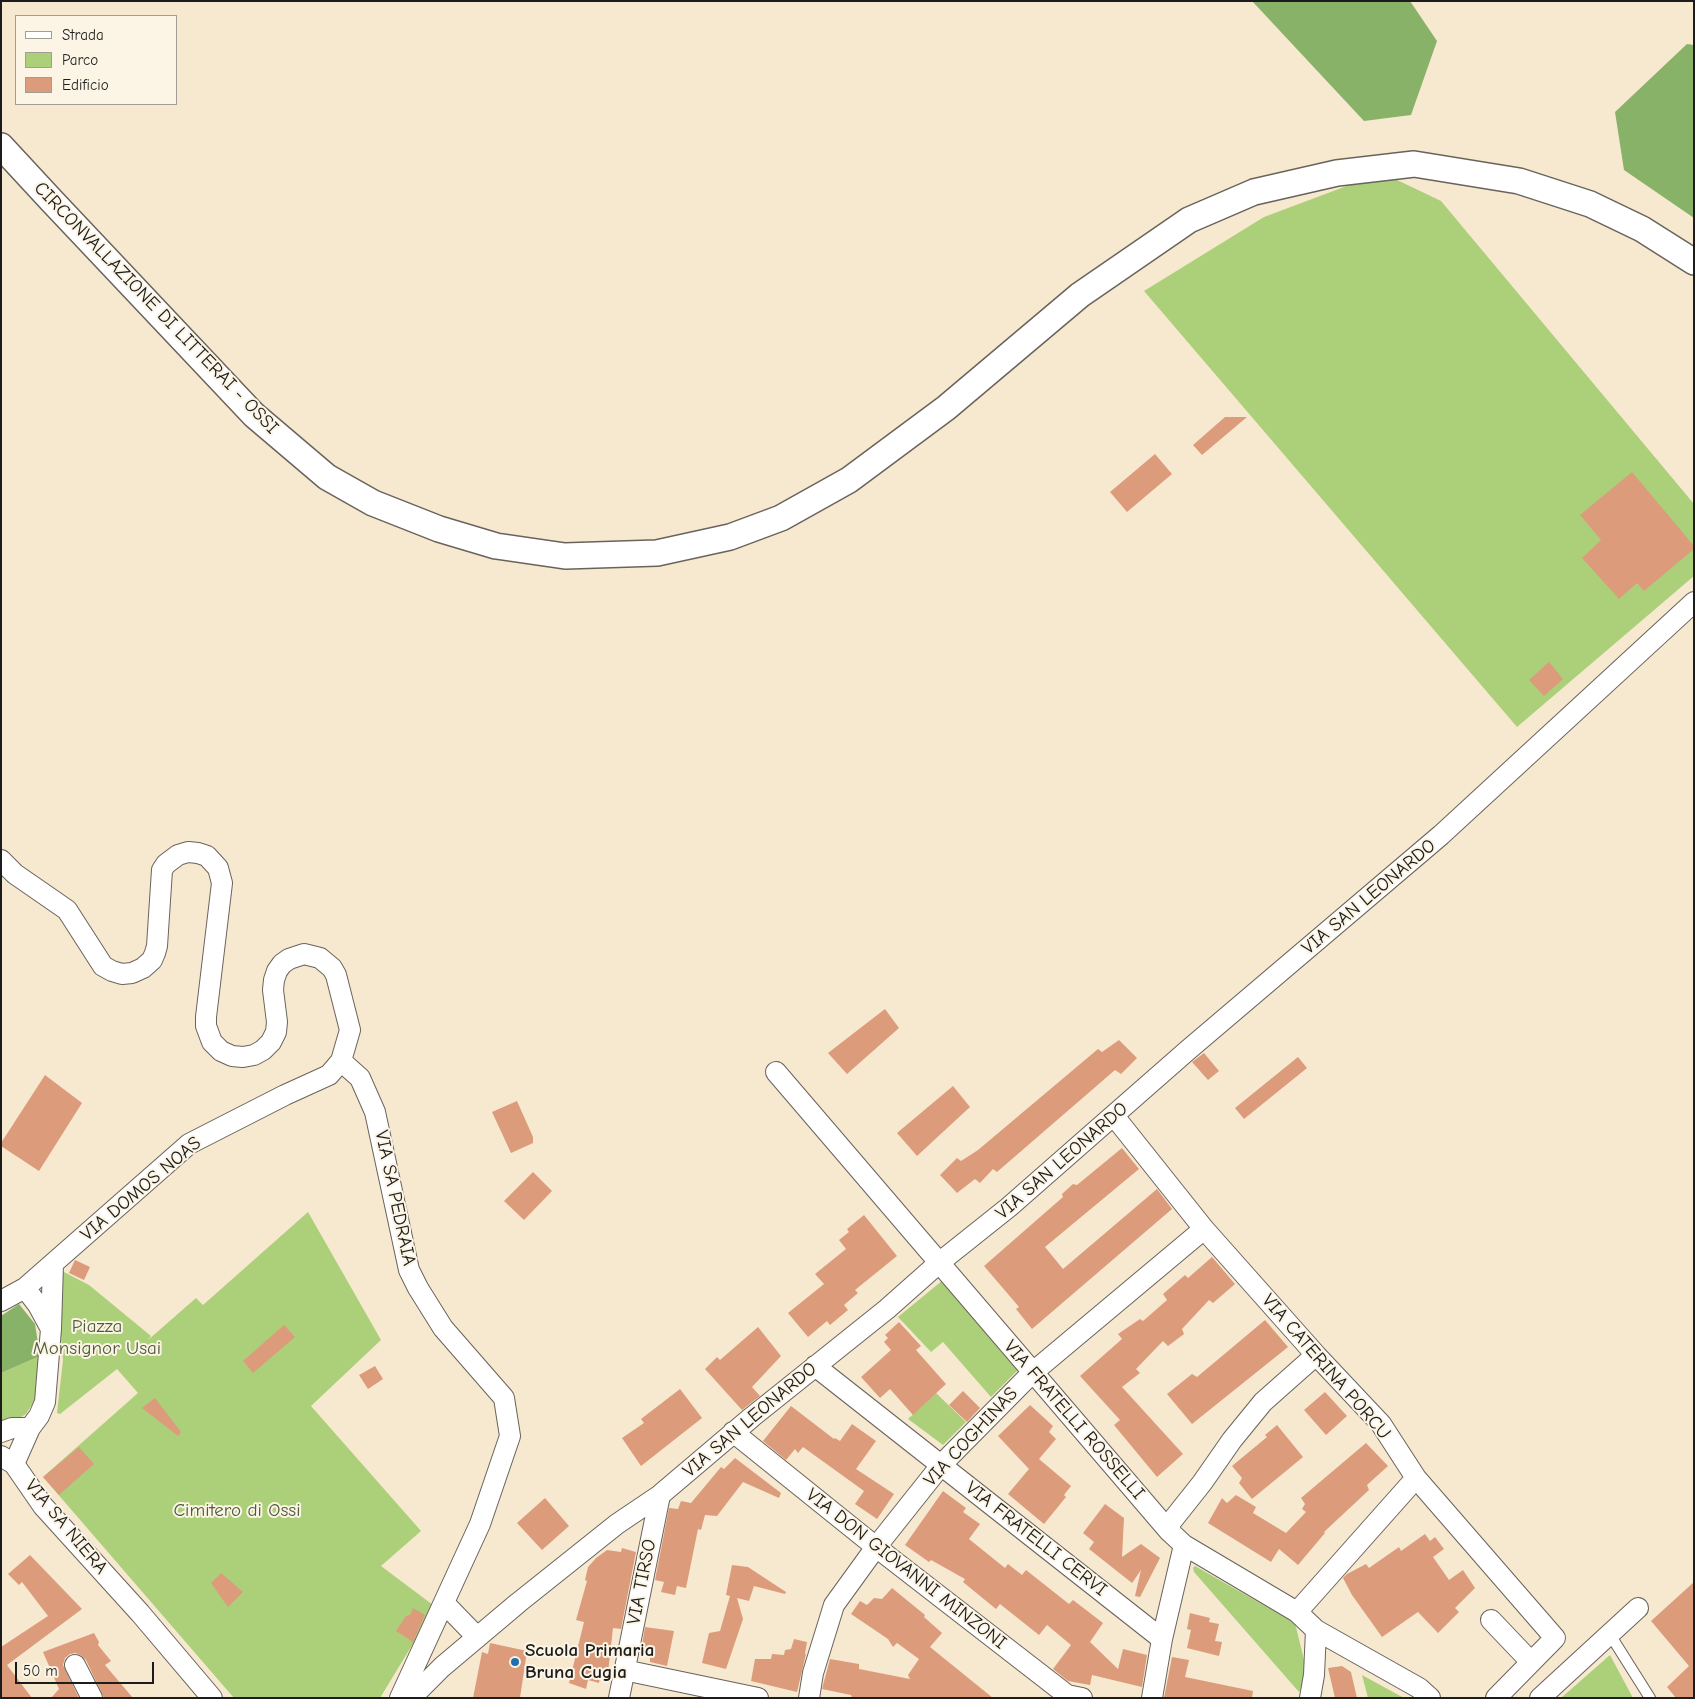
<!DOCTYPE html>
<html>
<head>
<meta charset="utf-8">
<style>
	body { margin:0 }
	#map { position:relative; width:1695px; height:1699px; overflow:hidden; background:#f7e8d0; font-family:"Comic Neue",sans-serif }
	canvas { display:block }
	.frame { position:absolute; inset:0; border:2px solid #1c1c1c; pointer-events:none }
	.legend { position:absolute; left:15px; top:15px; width:162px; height:90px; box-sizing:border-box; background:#fcf5e5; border:1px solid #a29e95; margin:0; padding:6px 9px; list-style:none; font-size:15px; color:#1c1c1c }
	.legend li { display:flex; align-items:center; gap:10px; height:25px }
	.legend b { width:25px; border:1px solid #a29e95 }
	.scale { position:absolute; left:15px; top:1662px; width:139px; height:22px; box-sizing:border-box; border:2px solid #1c1c1c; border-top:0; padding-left:6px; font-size:15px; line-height:18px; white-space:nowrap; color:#1c1c1c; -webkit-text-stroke:4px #fcf5e5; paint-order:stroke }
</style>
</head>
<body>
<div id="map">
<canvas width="1695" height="1699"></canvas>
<div class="frame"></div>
<ul class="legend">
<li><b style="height:6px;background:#fff"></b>Strada</li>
<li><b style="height:14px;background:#acd079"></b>Parco</li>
<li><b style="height:14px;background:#dc9c7c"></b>Edificio</li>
</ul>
<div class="scale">50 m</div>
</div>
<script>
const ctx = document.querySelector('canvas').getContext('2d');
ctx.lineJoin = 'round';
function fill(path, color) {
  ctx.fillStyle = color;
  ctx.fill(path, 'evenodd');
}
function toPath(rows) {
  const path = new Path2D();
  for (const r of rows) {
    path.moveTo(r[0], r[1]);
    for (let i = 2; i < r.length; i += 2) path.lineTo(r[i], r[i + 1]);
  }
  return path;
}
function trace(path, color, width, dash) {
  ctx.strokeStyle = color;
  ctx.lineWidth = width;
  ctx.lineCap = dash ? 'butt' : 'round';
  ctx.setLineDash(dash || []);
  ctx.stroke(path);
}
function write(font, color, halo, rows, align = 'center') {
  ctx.font = font + ' "Comic Neue",sans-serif';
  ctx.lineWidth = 4;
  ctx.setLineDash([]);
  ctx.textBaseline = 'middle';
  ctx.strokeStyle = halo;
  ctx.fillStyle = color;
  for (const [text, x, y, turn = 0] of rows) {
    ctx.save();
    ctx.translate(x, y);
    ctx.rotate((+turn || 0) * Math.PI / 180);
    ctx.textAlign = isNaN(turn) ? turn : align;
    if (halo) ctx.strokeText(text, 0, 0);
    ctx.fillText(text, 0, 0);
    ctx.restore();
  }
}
fill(toPath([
	[1395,179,1441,201,1694,504,1694,576,1517,727,1144,291,1264,217,1352,184],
	[308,1212,381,1340,311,1406,421,1531,381,1566,433,1605,414,1642,380,1698,234,1698,43,1477,138,1393,117,1369,60,1414,57,1413,63,1360,57,1287,62,1271,89,1285,151,1336,148,1340,196,1298,203,1305],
	[943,1280,1018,1370,991,1397,943,1342,931,1352,898,1317],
	[40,1356,39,1385,34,1401,26,1414,16,1420,1,1424,1,1373],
	[936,1393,966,1422,943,1445,908,1419],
	[1195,1566,1295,1623,1308,1676,1299,1692,1194,1572,1193,1568],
	[1610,1655,1633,1698,1561,1698],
	[1362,1675,1404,1698,1368,1698]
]), '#acd079');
fill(toPath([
	[1252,1,1410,1,1437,41,1411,115,1364,121],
	[1687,44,1694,45,1694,218,1624,170,1615,112],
	[19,1304,35,1324,40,1356,1,1373,1,1316]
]), '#89b269');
fill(toPath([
	[1225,417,1247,417,1202,455,1193,445],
	[1155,454,1172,474,1127,512,1110,492],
	[1632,472,1694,546,1694,549,1644,591,1637,583,1619,599,1582,558,1601,540,1580,515],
	[1549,662,1563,679,1544,696,1529,680],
	[885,1009,899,1028,847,1074,828,1053],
	[1119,1040,1137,1058,1121,1074,1115,1070,997,1172,993,1169,980,1183,975,1179,957,1193,940,1175,957,1158,961,1161,978,1150,1098,1049,1102,1052],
	[1204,1053,1219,1071,1208,1080,1192,1062],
	[1298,1057,1307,1068,1244,1119,1235,1108],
	[45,1075,82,1103,39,1171,1,1146,1,1143],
	[953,1086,970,1107,917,1156,897,1133],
	[517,1101,533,1137,533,1143,511,1153,492,1112],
	[1122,1148,1139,1169,1045,1247,1063,1269,1157,1189,1172,1209,1032,1329,1016,1309,1019,1307,984,1266,1063,1197,1062,1194,1073,1184,1077,1185],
	[533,1172,552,1191,524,1220,504,1201],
	[864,1215,897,1256,855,1290,858,1293,844,1305,848,1310,830,1325,827,1321,808,1337,788,1313,824,1284,815,1274,846,1249,839,1240,849,1232,847,1229],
	[1212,1257,1235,1284,1213,1303,1209,1300,1182,1329,1184,1334,1168,1346,1163,1341,1136,1369,1140,1373,1122,1387,1183,1454,1157,1477,1114,1425,1120,1420,1080,1376,1122,1339,1118,1334,1140,1319,1143,1321,1167,1300,1163,1294,1185,1275,1188,1278],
	[75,1260,90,1267,84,1280,69,1273],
	[1265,1320,1288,1347,1192,1424,1167,1394,1192,1374,1197,1377],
	[899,1322,921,1346,916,1350,946,1384,913,1415,890,1389,880,1398,861,1377,891,1350,884,1342,888,1338,885,1335],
	[284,1325,295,1337,253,1373,243,1361],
	[758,1327,781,1356,752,1387,760,1396,742,1410,705,1369,717,1357,720,1360],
	[375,1366,383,1379,368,1389,359,1375],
	[680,1389,702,1418,641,1466,622,1438,644,1423,641,1419],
	[963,1391,980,1408,967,1422,949,1405],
	[1325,1392,1347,1416,1326,1435,1304,1410],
	[155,1398,181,1432,178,1436,142,1408],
	[1030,1405,1053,1426,1049,1432,1056,1439,1039,1459,1071,1486,1064,1495,1066,1497,1044,1524,1008,1494,1029,1469,998,1436],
	[791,1406,834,1439,835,1438,840,1441,852,1424,876,1441,856,1469,894,1494,877,1519,855,1504,864,1491,803,1447,798,1453,795,1449,786,1460,763,1441],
	[1277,1425,1303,1457,1252,1499,1239,1483,1242,1478,1232,1466,1267,1437,1265,1435],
	[1366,1443,1388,1466,1367,1485,1369,1490,1324,1532,1325,1533,1298,1565,1279,1549,1271,1562,1208,1523,1222,1498,1227,1503,1236,1495,1256,1507,1253,1513,1286,1533,1306,1512,1302,1509,1305,1504,1301,1498],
	[79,1447,94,1464,59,1495,43,1477],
	[735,1458,781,1493,779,1498,743,1482,717,1516,705,1515,701,1530,698,1529,686,1588,677,1586,675,1595,661,1592,664,1582,655,1580,669,1508,678,1509,681,1501,691,1503,721,1467,724,1469],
	[943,1491,966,1508,963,1512,980,1524,969,1539,1005,1568,1008,1564,1022,1575,1026,1570,1069,1604,1073,1600,1103,1623,1090,1642,1118,1669,1123,1649,1147,1655,1142,1687,1092,1675,1090,1685,1068,1681,1053,1669,1071,1645,1047,1625,1039,1635,1000,1604,996,1609,963,1582,965,1579,931,1560,929,1562,905,1545],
	[545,1498,569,1526,542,1550,517,1523],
	[1105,1504,1124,1518,1122,1557,1141,1544,1160,1558,1140,1597,1135,1596,1141,1570,1132,1583,1089,1549,1094,1542,1083,1533],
	[1425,1534,1430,1541,1435,1537,1444,1549,1433,1557,1449,1580,1463,1570,1475,1588,1455,1608,1459,1612,1438,1633,1418,1612,1382,1637,1352,1595,1343,1578,1347,1574,1366,1564,1369,1568,1399,1547,1401,1551],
	[622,1548,636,1552,621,1629,613,1628,608,1673,601,1672,599,1683,588,1680,586,1689,569,1683,584,1622,576,1620,587,1581,585,1580,588,1567,596,1558,607,1550,621,1552],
	[30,1555,82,1609,7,1665,32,1698,1,1698,1,1647,48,1616,22,1582,19,1585,8,1574],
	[732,1565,748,1567,786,1592,785,1594,754,1586,749,1601,737,1598,743,1619,726,1669,702,1663,709,1633,720,1631,730,1596,726,1595],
	[221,1573,243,1592,228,1607,211,1583],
	[1694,1582,1694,1698,1676,1698,1667,1687,1689,1666,1651,1621],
	[892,1588,925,1615,924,1617,942,1633,930,1647,993,1698,852,1698,851,1695,822,1689,830,1659,859,1664,859,1669,910,1679,908,1675,919,1659,897,1643,893,1647,888,1639,851,1614,860,1601,867,1605,874,1598,882,1599],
	[413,1608,425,1615,413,1642,396,1631,406,1616,410,1615],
	[1190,1613,1210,1618,1209,1622,1219,1624,1215,1641,1222,1642,1219,1656,1187,1648,1191,1630,1187,1629],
	[645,1627,674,1631,667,1666,650,1662,650,1653,641,1651],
	[94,1633,99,1642,98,1645,111,1661,105,1665,133,1698,104,1698,86,1660,81,1655,75,1653,70,1654,65,1658,63,1665,79,1698,51,1698,59,1689,43,1652],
	[794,1639,807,1642,805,1654,806,1654,797,1692,751,1681,755,1659,771,1659,772,1654,784,1655,785,1650,791,1649],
	[490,1643,527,1651,520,1698,473,1698,482,1652,488,1654],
	[1172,1657,1189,1660,1185,1677,1253,1691,1252,1698,1164,1698],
	[1342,1666,1351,1672,1357,1698,1335,1698,1328,1668]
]), '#dc9c7c');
const service = toPath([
	[1609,1633,1650,1698]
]);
const minor = toPath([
	[1,860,15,874,67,910,103,966,112,971,122,974,132,973,143,968,152,960,155,953,157,946,162,870,166,864,178,855,188,852,198,853,207,856,218,868,222,883,206,1017,206,1026,212,1042,221,1051,232,1056,243,1057,254,1055,263,1050,271,1042,276,1032,277,1022,273,990,274,980,277,971,282,964,289,959,304,954,320,958,332,968,336,975,350,1030,341,1061,329,1075,285,1095,189,1144,25,1288,1,1301],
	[341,1061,360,1078,375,1112,409,1270,418,1288,443,1328,504,1398,510,1436,480,1524,400,1698],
	[776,1072,1169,1531,1184,1545,1297,1612,1316,1630,1419,1688,1430,1698],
	[1114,1116,1204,1229,1316,1355,1381,1424,1416,1478,1555,1638,1496,1698],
	[51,1329,53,1264],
	[815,1366,1162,1639],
	[1,1432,12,1428,30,1428],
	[733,1432,876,1547,1067,1695,1082,1698],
	[1,1456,14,1464,43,1506,140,1613,212,1698],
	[14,1464,30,1428,39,1416,45,1402,51,1329,38,1305,25,1288],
	[1169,1531,1171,1522,1202,1483,1232,1440,1263,1402,1316,1355],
	[444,1603,477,1637],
	[1297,1612,1416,1478],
	[1491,1620,1531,1662],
	[75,1665,92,1698],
	[624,1670,758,1698],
	[411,1698,442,1667,518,1603,617,1524,660,1495,752,1417,887,1309,940,1262,1009,1207,1188,1050,1441,835,1694,602],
	[619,1698,660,1495],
	[809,1698,813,1673,834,1605,876,1547,942,1464,1032,1373,1204,1229],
	[1152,1698,1162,1639,1184,1545],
	[1310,1698,1314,1675,1316,1630],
	[1540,1698,1638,1608]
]);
const tertiary = toPath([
	[1,146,51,200,254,415,327,477,373,503,439,529,496,546,565,556,657,553,730,537,781,518,849,480,946,408,1080,295,1189,220,1254,192,1337,173,1414,164,1519,181,1590,204,1642,229,1694,262]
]);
trace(service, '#69635b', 12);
trace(minor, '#69635b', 22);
trace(tertiary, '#69635b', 28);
trace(service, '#fff', 10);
trace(minor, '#fff', 20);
trace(tertiary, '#fff', 25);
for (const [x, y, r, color] of [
	[515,1662,5,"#1f6fb2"]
]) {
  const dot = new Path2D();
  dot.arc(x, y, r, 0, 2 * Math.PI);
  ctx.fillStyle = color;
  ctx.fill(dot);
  trace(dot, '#fcf5e5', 2);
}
write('19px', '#1c1c1c', '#fcf5e5', [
	["CIRCONVALLAZIONE DI LITTERAI - OSSI",156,308,46],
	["VIA SAN LEONARDO",1369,897,-40],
	["VIA SAN LEONARDO",1062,1161,-41],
	["VIA DOMOS NOAS",141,1189,-40],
	["VIA SA PEDRAIA",395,1198,78],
	["VIA CATERINA PORCU",1326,1367,49],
	["VIA SAN LEONARDO",750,1420,-40],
	["VIA FRATELLI ROSSELLI",1074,1420,49],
	["VIA COGHINAS",971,1437,-47],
	["VIA SA NIERA",66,1527,50],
	["VIA FRATELLI CERVI",1036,1539,38],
	["VIA DON GIOVANNI MINZONI",906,1569,38],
	["VIA TIRSO",642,1582,-79]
]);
write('19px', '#4e5b3d', '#fcf5e5', [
	["Piazza",97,1327],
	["Monsignor Usai",97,1349],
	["Cimitero di Ossi",237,1511]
]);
write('bold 19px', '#1c1c1c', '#fcf5e5', [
	["Scuola Primaria",525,1651],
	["Bruna Cugia",525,1673]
], 'left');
</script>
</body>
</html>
